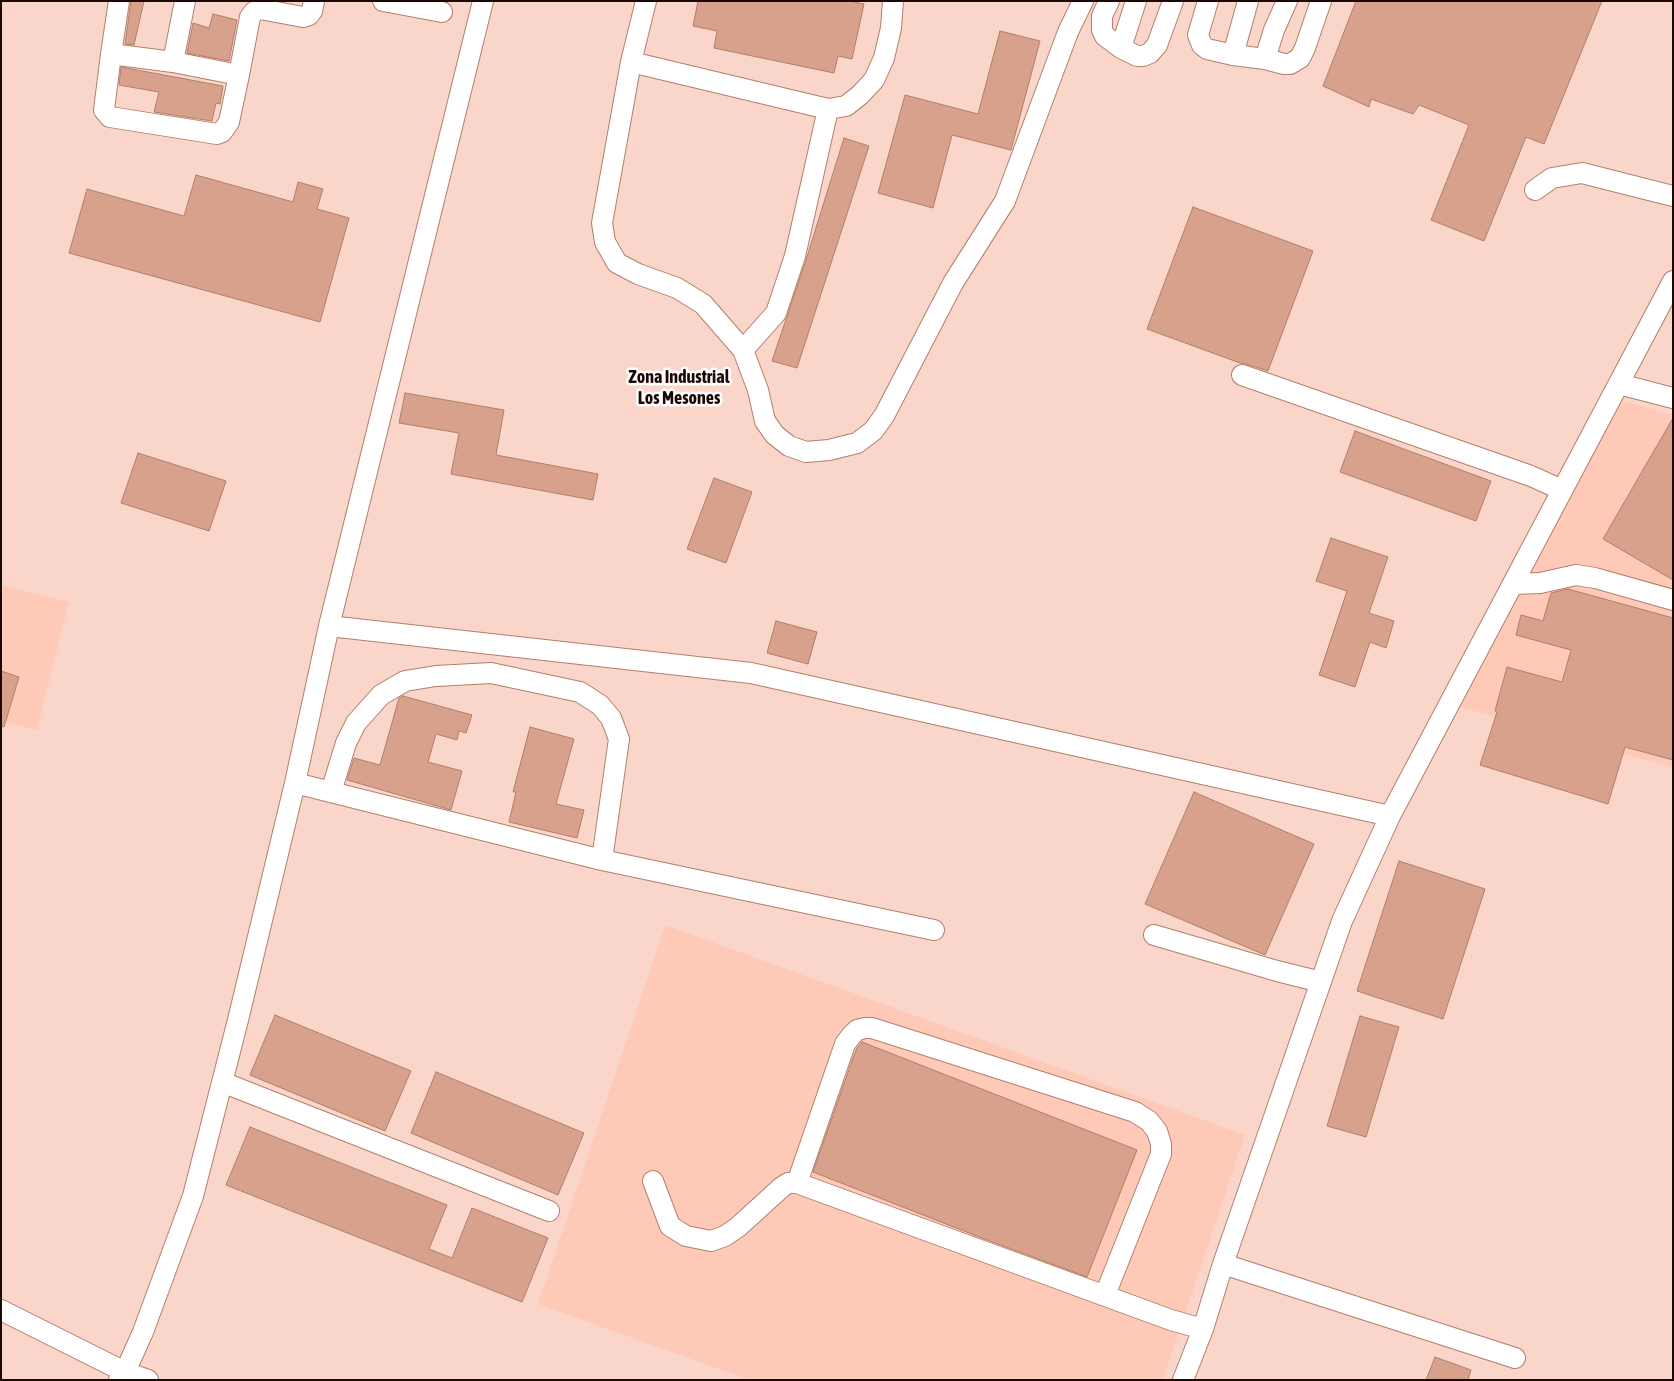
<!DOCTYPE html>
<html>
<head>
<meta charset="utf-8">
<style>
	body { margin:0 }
	#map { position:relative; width:1674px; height:1381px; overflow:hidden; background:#f9d6c9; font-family:"Asap Condensed",sans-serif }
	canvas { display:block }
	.frame { position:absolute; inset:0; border:2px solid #1c0904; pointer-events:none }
</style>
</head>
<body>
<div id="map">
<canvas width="1674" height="1381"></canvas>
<div class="frame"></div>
</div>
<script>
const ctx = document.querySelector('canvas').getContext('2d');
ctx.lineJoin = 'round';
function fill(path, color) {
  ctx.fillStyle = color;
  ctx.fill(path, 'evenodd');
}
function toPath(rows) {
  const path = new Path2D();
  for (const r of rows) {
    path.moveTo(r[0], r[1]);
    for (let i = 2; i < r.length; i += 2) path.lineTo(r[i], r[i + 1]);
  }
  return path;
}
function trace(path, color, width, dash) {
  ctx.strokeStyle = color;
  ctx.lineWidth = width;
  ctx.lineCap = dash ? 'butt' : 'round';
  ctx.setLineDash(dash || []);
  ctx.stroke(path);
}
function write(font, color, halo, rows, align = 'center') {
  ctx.font = font + ' "Asap Condensed",sans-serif';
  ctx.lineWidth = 5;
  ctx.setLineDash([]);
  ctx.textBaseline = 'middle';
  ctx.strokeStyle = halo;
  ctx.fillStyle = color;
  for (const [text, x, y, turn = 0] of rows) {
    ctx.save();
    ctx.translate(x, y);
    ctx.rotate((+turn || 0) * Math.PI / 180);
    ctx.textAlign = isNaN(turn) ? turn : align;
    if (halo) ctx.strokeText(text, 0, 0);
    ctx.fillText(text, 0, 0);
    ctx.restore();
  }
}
fill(toPath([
	[1613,398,1673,415,1673,768,1454,705],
	[1,585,69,602,37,730,1,721],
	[665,925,1245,1135,1163,1380,749,1380,538,1304]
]), '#fecab7');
const building = toPath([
	[131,1,144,1,134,45,125,44,131,1],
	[698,1,849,1,864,4,852,59,838,56,834,73,714,48,717,31,693,26,698,1],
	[1356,1,1602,1,1544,144,1526,137,1484,241,1431,220,1469,125,1419,105,1413,114,1371,99,1369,107,1323,86,1356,1],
	[213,14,237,20,229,61,187,53,193,23,209,28,213,14],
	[1000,31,1040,41,1011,150,952,135,933,208,878,193,905,95,978,114,1000,31],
	[121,67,223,86,220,104,216,103,212,121,154,112,159,92,119,85,121,67],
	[844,138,869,146,797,368,772,361,806,260,844,138],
	[196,175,293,202,298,182,323,189,317,209,349,218,320,322,69,253,87,189,184,216,196,175],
	[1193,207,1313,251,1268,371,1246,364,1240,363,1147,329,1193,207],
	[405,393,504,410,496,455,598,474,593,500,451,474,459,433,399,423,405,393],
	[1673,418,1673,580,1603,539,1673,418],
	[1355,431,1491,481,1476,521,1340,472,1355,431],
	[138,453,226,481,209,531,121,503,138,453],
	[714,478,752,492,726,563,687,549,714,478],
	[1331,538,1388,557,1369,613,1394,621,1386,648,1370,642,1355,687,1319,675,1347,591,1316,581,1331,538],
	[1568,589,1673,618,1673,760,1625,747,1608,804,1480,765,1497,712,1495,711,1507,667,1562,682,1571,650,1516,635,1521,615,1543,621,1551,593,1568,589],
	[776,621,817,632,808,664,767,653,776,621],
	[1,671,19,677,4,727,1,726,1,671],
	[403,696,472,715,466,733,459,731,457,740,436,734,428,762,462,771,451,810,347,780,354,758,380,765,399,698,403,696],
	[530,727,574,739,556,804,584,810,577,838,509,822,516,792,513,792,530,727],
	[1194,792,1314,844,1265,955,1145,904,1194,792],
	[1399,861,1485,889,1443,1019,1357,991,1399,861],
	[275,1015,411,1071,385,1131,250,1075,275,1015],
	[1360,1016,1399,1027,1366,1137,1327,1126,1360,1016],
	[862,1042,1137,1150,1087,1277,982,1238,813,1172,853,1058,857,1048,862,1042],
	[436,1072,584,1133,558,1195,411,1133,436,1072],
	[250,1127,447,1205,429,1249,452,1258,472,1208,548,1238,522,1302,226,1185,250,1127],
	[1435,1357,1471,1370,1468,1380,1426,1380,1435,1357]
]);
fill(building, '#d7a18c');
trace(building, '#b27e6a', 1);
const minor = toPath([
	[119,1,111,54,173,62,239,75,250,17,254,12,260,9,303,17,309,15,312,11,314,1],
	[383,1,442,12],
	[646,1,631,62,602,223,605,242,617,263,638,274,677,288,703,304,743,350,758,390,765,421,775,435,789,446,806,452,829,450,857,443,873,431,884,416,953,283,1005,201,1068,32,1083,1],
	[1109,1,1102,16,1102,30,1105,36,1121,48,1137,56,1143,56,1150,53,1157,45,1173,1],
	[1208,1,1198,35,1202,45,1207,49,1233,55],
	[1248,1,1233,55,1265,59],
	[1287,1,1274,30,1265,59,1284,64,1290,64,1300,58,1305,48,1321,1],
	[1121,48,1136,1],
	[111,54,104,110,110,117,217,134,222,132,229,122,239,75],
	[173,62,185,1],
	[631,62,828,109,846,106,860,95,874,80,884,58,891,28,893,1],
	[1535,190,1552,178,1582,173,1673,196],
	[743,350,776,313,795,256,828,109],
	[1242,375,1531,476,1562,490],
	[1619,384,1673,398],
	[1513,584,1540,583,1576,575,1595,578,1673,600],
	[329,626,751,673,1390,816],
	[295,783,602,860,934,930],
	[331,792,346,743,356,723,381,695,405,681,436,676,491,673,580,692,600,705,611,718,619,739,602,860],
	[1154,935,1277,971,1321,982],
	[222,1082,549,1211],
	[653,1181,670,1226,686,1236,711,1241,725,1236,738,1227,782,1187,788,1183,797,1183,1171,1320,1203,1329],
	[797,1183,845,1044,851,1036,857,1030,865,1028,872,1028,1135,1112,1149,1121,1157,1131,1161,1144,1161,1154,1105,1295],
	[1223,1264,1515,1358],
	[1,1310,125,1372,148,1380],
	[119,1380,125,1372,143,1332,193,1196,238,1020,295,783,329,626,483,1],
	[1183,1380,1203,1329,1223,1264,1342,921,1390,816,1673,281]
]);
trace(minor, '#b47f6c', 22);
trace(minor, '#fff', 20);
write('bold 18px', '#1c0904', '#fff', [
	["Zona Industrial",679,377],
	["Los Mesones",679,398]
]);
</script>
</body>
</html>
